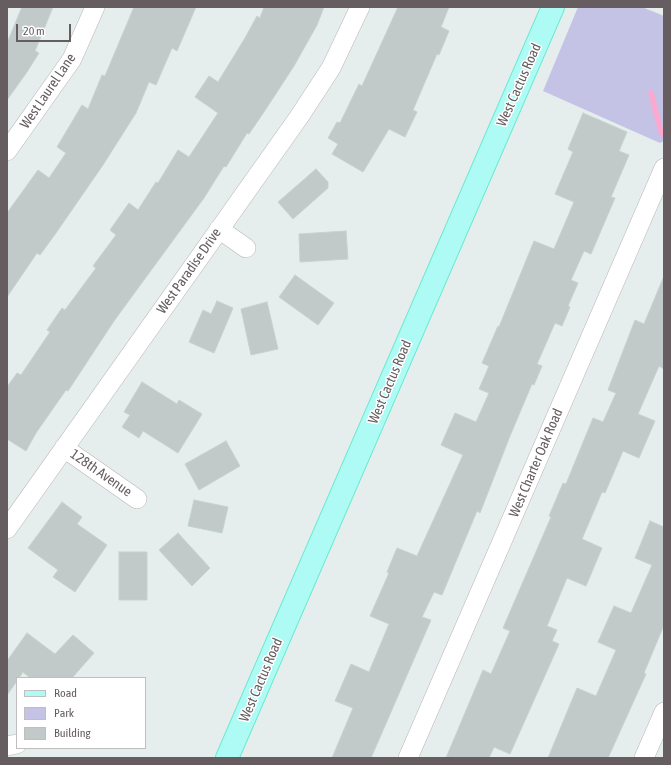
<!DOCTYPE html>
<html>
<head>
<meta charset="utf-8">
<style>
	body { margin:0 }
	#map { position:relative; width:671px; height:765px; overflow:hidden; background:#e5eeed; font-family:"Asap Condensed",sans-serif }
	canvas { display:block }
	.frame { position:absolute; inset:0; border:8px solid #655d60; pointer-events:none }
	.legend { position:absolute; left:16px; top:677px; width:130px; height:72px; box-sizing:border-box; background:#fff; border:1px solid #c1bebf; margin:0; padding:5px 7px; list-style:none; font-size:12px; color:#655d60 }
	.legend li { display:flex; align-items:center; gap:8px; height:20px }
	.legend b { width:20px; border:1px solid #c1bebf }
	.scale { position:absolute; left:16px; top:24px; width:55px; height:18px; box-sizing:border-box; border:2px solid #655d60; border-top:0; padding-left:5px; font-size:12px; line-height:14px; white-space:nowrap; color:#655d60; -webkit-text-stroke:3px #fff; paint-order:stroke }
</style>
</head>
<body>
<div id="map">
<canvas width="671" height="765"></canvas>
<div class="frame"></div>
<ul class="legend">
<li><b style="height:5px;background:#adfbf4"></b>Road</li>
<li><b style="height:11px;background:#c5c3e5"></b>Park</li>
<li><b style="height:11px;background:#c1cac8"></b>Building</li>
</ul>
<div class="scale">20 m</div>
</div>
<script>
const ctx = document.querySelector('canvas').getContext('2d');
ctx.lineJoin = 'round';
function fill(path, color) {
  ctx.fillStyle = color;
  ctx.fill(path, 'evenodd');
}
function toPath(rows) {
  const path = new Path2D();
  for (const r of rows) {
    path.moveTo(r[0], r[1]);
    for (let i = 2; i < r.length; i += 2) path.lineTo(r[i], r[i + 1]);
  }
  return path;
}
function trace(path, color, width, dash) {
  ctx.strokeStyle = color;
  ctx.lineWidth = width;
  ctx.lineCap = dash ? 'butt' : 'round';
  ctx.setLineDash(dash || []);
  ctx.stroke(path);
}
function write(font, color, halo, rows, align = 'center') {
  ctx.font = font + ' "Asap Condensed",sans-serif';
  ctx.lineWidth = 3;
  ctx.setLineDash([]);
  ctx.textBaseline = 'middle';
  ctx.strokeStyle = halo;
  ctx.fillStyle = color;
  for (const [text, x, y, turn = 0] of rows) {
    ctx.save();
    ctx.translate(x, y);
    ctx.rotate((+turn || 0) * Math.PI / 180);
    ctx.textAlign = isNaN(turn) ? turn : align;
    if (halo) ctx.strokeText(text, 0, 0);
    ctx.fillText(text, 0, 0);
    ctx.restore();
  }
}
fill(toPath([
	[578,7,642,7,664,16,664,141,660,143,543,91]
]), '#c5c3e5');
trace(toPath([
	[651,93,661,132,664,135]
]), '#fba9d1', 5.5);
const building = toPath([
	[22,7,53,7,35,51,39,53,27,72,7,100,7,43,22,7],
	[134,7,196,7,177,51,172,48,156,85,149,82,136,113,103,165,56,233,40,255,37,253,7,297,7,213,38,170,49,178,66,153,57,147,82,105,88,109,102,75,105,76,134,7],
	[264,7,324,7,317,25,294,66,266,109,249,134,247,133,226,167,224,166,204,198,114,321,68,391,66,390,36,433,26,451,7,439,7,387,17,373,21,375,50,332,47,330,62,308,65,310,96,268,93,266,116,235,110,230,129,203,138,210,156,182,158,183,178,150,189,157,218,113,195,97,209,76,218,82,245,38,257,16,260,18,264,7],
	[398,7,449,7,441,27,449,31,439,55,437,54,413,110,417,112,405,137,389,129,363,172,332,154,338,144,328,138,337,122,340,123,359,84,362,86,398,7],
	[583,113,627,132,619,151,629,155,611,197,615,198,591,254,584,251,571,280,578,283,568,306,570,307,562,326,555,323,537,364,542,366,534,385,532,384,510,436,480,513,477,511,442,595,434,592,422,617,431,620,371,758,332,758,353,708,335,701,351,664,369,672,389,624,370,616,389,573,387,572,397,548,417,556,463,455,441,445,455,413,476,422,489,393,479,389,489,366,482,363,498,326,499,327,534,241,554,249,574,202,555,194,573,152,568,149,583,113],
	[316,169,328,182,328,188,293,219,278,202,316,169],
	[346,231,348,259,300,262,299,234,346,231],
	[295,275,334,303,318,325,279,297,295,275],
	[664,276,664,369,659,366,638,414,655,421,639,458,623,451,605,493,602,492,582,539,602,548,586,586,567,578,547,626,557,630,552,641,559,644,510,754,494,747,489,758,446,758,483,670,491,674,510,631,503,628,551,517,549,516,563,483,566,484,593,418,603,422,616,393,608,390,635,320,644,324,664,276],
	[217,301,233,308,214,353,189,342,203,310,211,314,217,301],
	[267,302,278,349,251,355,241,309,267,302],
	[142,382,177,404,179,400,202,414,178,453,143,431,139,438,122,427,130,415,124,412,142,382],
	[226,441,240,466,199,490,185,464,226,441],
	[194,500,228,507,222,533,188,526,194,500],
	[62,502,82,517,77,524,107,545,75,592,53,577,58,570,28,548,62,502],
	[650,521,664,527,664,625,644,673,646,674,608,758,548,758,577,688,596,696,616,650,598,642,614,606,631,613,652,565,635,558,650,521],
	[178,533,210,568,192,586,159,550,178,533],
	[119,552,147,552,147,600,119,600,119,552],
	[27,633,55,654,73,635,94,653,72,678,30,678,23,672,19,678,17,678,17,681,7,695,7,661,27,633]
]);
fill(building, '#c1cac8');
trace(building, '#c3d3cf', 1);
const minor = toPath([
	[7,151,72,59,95,7],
	[219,229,246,248],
	[64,448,137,499],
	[7,529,299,117,331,68,360,7],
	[7,746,17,744],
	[408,758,664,168],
	[644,758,664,712]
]);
const major = toPath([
	[227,758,553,7]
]);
trace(minor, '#bbb5b7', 20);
trace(major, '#62eace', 24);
trace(minor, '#fff', 19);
trace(major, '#adfbf4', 22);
write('14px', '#655d60', '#fff', [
	["West Cactus Road",519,85,-66],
	["West Laurel Lane",48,91,-56],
	["West Paradise Drive",189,271,-55],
	["West Cactus Road",390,382,-67],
	["West Charter Oak Road",536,463,-67],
	["128th Avenue",101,473,35],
	["West Cactus Road",261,680,-67]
]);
</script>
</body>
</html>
